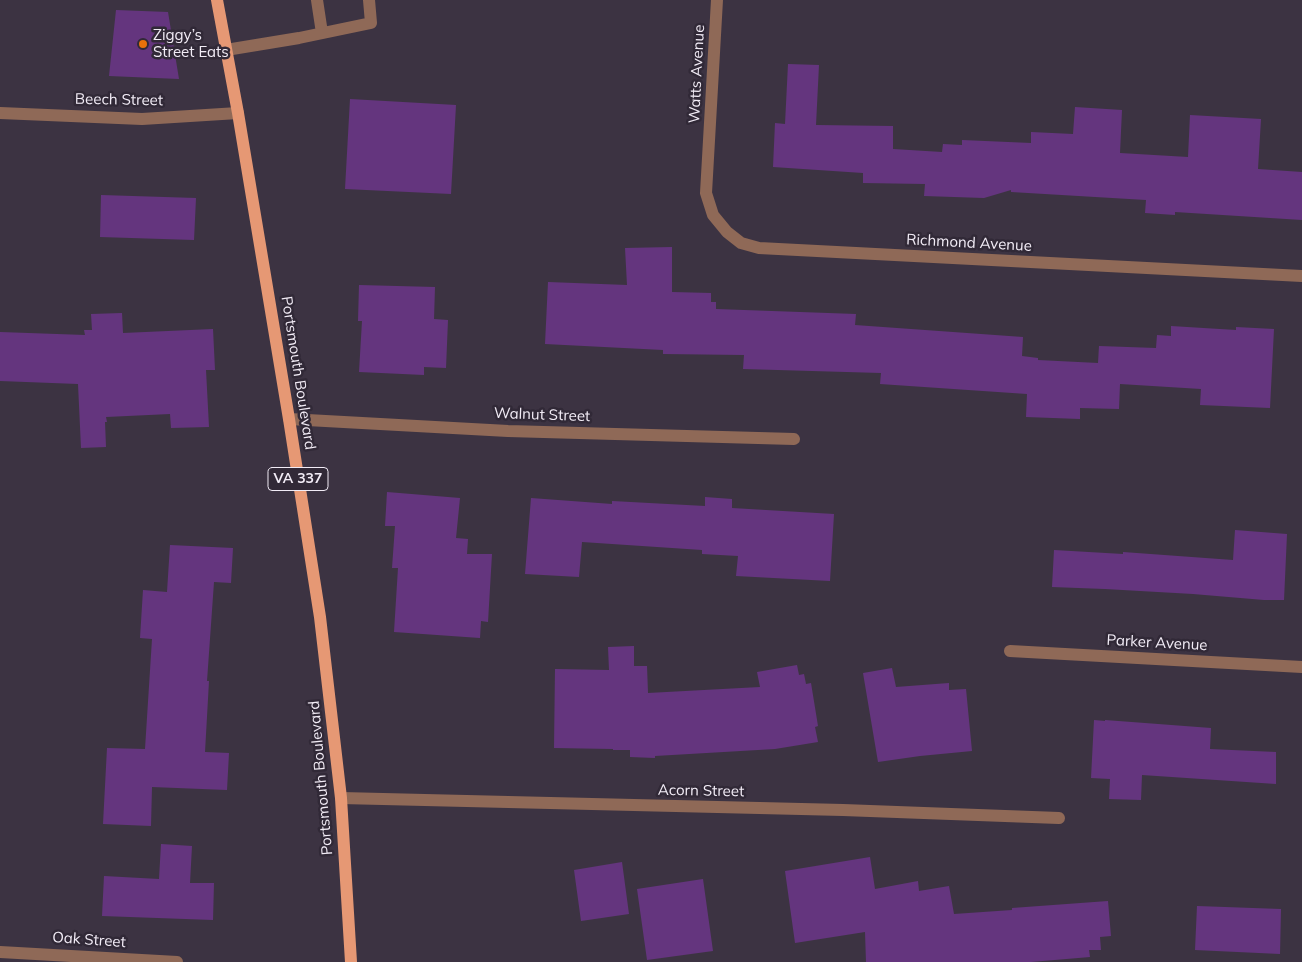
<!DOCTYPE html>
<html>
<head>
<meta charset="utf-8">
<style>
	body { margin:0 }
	canvas { display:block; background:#3c3342 }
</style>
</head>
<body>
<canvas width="1302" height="962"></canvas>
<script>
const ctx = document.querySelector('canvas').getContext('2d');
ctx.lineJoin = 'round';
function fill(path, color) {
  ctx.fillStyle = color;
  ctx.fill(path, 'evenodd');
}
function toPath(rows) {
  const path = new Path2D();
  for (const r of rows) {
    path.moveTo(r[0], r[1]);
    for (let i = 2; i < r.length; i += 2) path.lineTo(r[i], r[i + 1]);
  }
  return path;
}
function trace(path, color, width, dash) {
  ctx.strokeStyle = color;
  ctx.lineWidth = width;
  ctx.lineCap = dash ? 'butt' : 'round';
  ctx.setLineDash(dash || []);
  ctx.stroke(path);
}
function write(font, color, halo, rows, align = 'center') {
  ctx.font = font + ' Mulish,sans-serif';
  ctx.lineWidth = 5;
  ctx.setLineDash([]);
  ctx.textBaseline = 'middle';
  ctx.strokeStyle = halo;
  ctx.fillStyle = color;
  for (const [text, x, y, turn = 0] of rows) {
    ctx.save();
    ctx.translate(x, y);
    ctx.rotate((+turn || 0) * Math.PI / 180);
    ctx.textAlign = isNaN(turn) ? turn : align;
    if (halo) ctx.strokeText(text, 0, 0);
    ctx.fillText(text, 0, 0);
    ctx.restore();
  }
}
fill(toPath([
	[116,10,168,12,179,79,109,76],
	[788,64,819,65,816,125,893,126,893,149,942,152,943,144,962,145,962,140,1031,143,1031,132,1073,134,1075,107,1122,110,1120,153,1188,157,1190,115,1261,119,1258,169,1302,172,1302,220,1175,212,1175,215,1145,213,1146,200,1011,192,1011,190,984,198,924,196,925,184,863,183,863,173,773,167,775,123,785,124],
	[350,99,456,105,451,194,345,189],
	[101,195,196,198,194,240,100,237],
	[672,247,672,292,711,293,711,302,716,302,716,309,856,314,855,325,1023,337,1022,356,1038,358,1038,360,1098,363,1099,346,1156,348,1157,335,1171,336,1171,326,1236,330,1236,327,1274,329,1270,408,1200,405,1201,389,1120,384,1119,409,1080,408,1080,419,1026,417,1027,394,880,384,881,373,743,369,744,355,663,354,663,350,545,344,548,282,627,285,625,248],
	[359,285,435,287,434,319,448,320,446,368,424,367,424,375,359,372,362,321,358,321],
	[122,313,123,333,213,329,215,370,206,370,209,427,171,428,170,414,106,417,107,422,105,422,106,447,81,448,78,384,0,381,0,332,85,335,84,330,92,330,91,314],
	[387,492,460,498,456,538,468,539,467,554,492,554,488,622,481,621,480,638,394,632,398,568,392,568,395,526,385,526],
	[705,497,732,499,732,508,834,514,830,581,736,576,738,556,702,554,702,550,582,542,579,577,525,574,531,498,612,504,612,501,705,506],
	[1235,530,1287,534,1284,600,1264,600,1193,594,1105,589,1052,587,1054,550,1123,554,1123,552,1233,560],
	[170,545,233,548,231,583,214,582,207,681,209,681,205,752,229,753,227,790,152,787,151,826,103,824,107,748,145,749,152,639,140,638,143,590,167,592],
	[634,646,634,666,647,666,648,693,760,687,757,672,797,665,799,675,804,674,806,684,811,683,818,726,815,727,818,742,775,749,655,756,655,758,630,757,630,750,613,750,613,749,554,748,555,669,609,670,608,647],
	[892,668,896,687,949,683,949,690,966,689,972,751,920,756,878,762,863,673],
	[1094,720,1105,721,1105,720,1211,728,1210,749,1276,752,1276,784,1142,775,1141,800,1109,799,1110,779,1091,778],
	[161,844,192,846,190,883,214,883,213,920,102,916,104,876,159,879],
	[870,857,875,889,918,881,919,891,949,886,954,914,1012,910,1012,908,1108,901,1111,936,1100,937,1101,950,1089,950,1090,957,1031,962,866,962,865,932,795,943,785,871],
	[622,862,629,914,581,921,574,870],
	[703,879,713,951,647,960,637,889],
	[1197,906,1281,909,1280,954,1195,950]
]), '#64357e');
trace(toPath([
	[317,0,322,33],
	[717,0,706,193,713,215,727,232,741,243,759,248,1302,276],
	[226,50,299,38,371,23,369,0],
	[0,113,142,119,238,113],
	[289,419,508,431,794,439],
	[1010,651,1302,667],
	[341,798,843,810,1059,818],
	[0,952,177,962]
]), '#8f6957', 12);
trace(toPath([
	[217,0,238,113,289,419,320,617,341,798,351,962]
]), '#e69874', 12);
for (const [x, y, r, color] of [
	[143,44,5,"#e8710a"]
]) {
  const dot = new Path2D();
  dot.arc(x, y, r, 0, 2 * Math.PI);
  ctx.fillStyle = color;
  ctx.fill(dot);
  trace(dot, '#312937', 2);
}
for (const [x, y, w] of [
	[298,479,60]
]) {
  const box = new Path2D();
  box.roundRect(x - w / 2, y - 11.5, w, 23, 4);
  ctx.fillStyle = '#312937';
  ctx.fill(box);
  trace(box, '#f2ecf6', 1);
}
write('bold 14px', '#f2ecf6', null, [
	["VA 337",298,479]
]);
write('15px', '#f2ecf6', '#312937', [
	["Ziggy’s",153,35],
	["Street Eats",153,52]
], 'left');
write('15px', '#f2ecf6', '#312937', [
	["Watts Avenue",697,74,-87],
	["Beech Street",119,100,1],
	["Richmond Avenue",969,243,3],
	["Portsmouth Boulevard",298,373,81],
	["Walnut Street",542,415,2],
	["Parker Avenue",1157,643,3],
	["Portsmouth Boulevard",321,778,-95],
	["Acorn Street",701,791,1],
	["Oak Street",89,940,4]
]);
</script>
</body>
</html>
